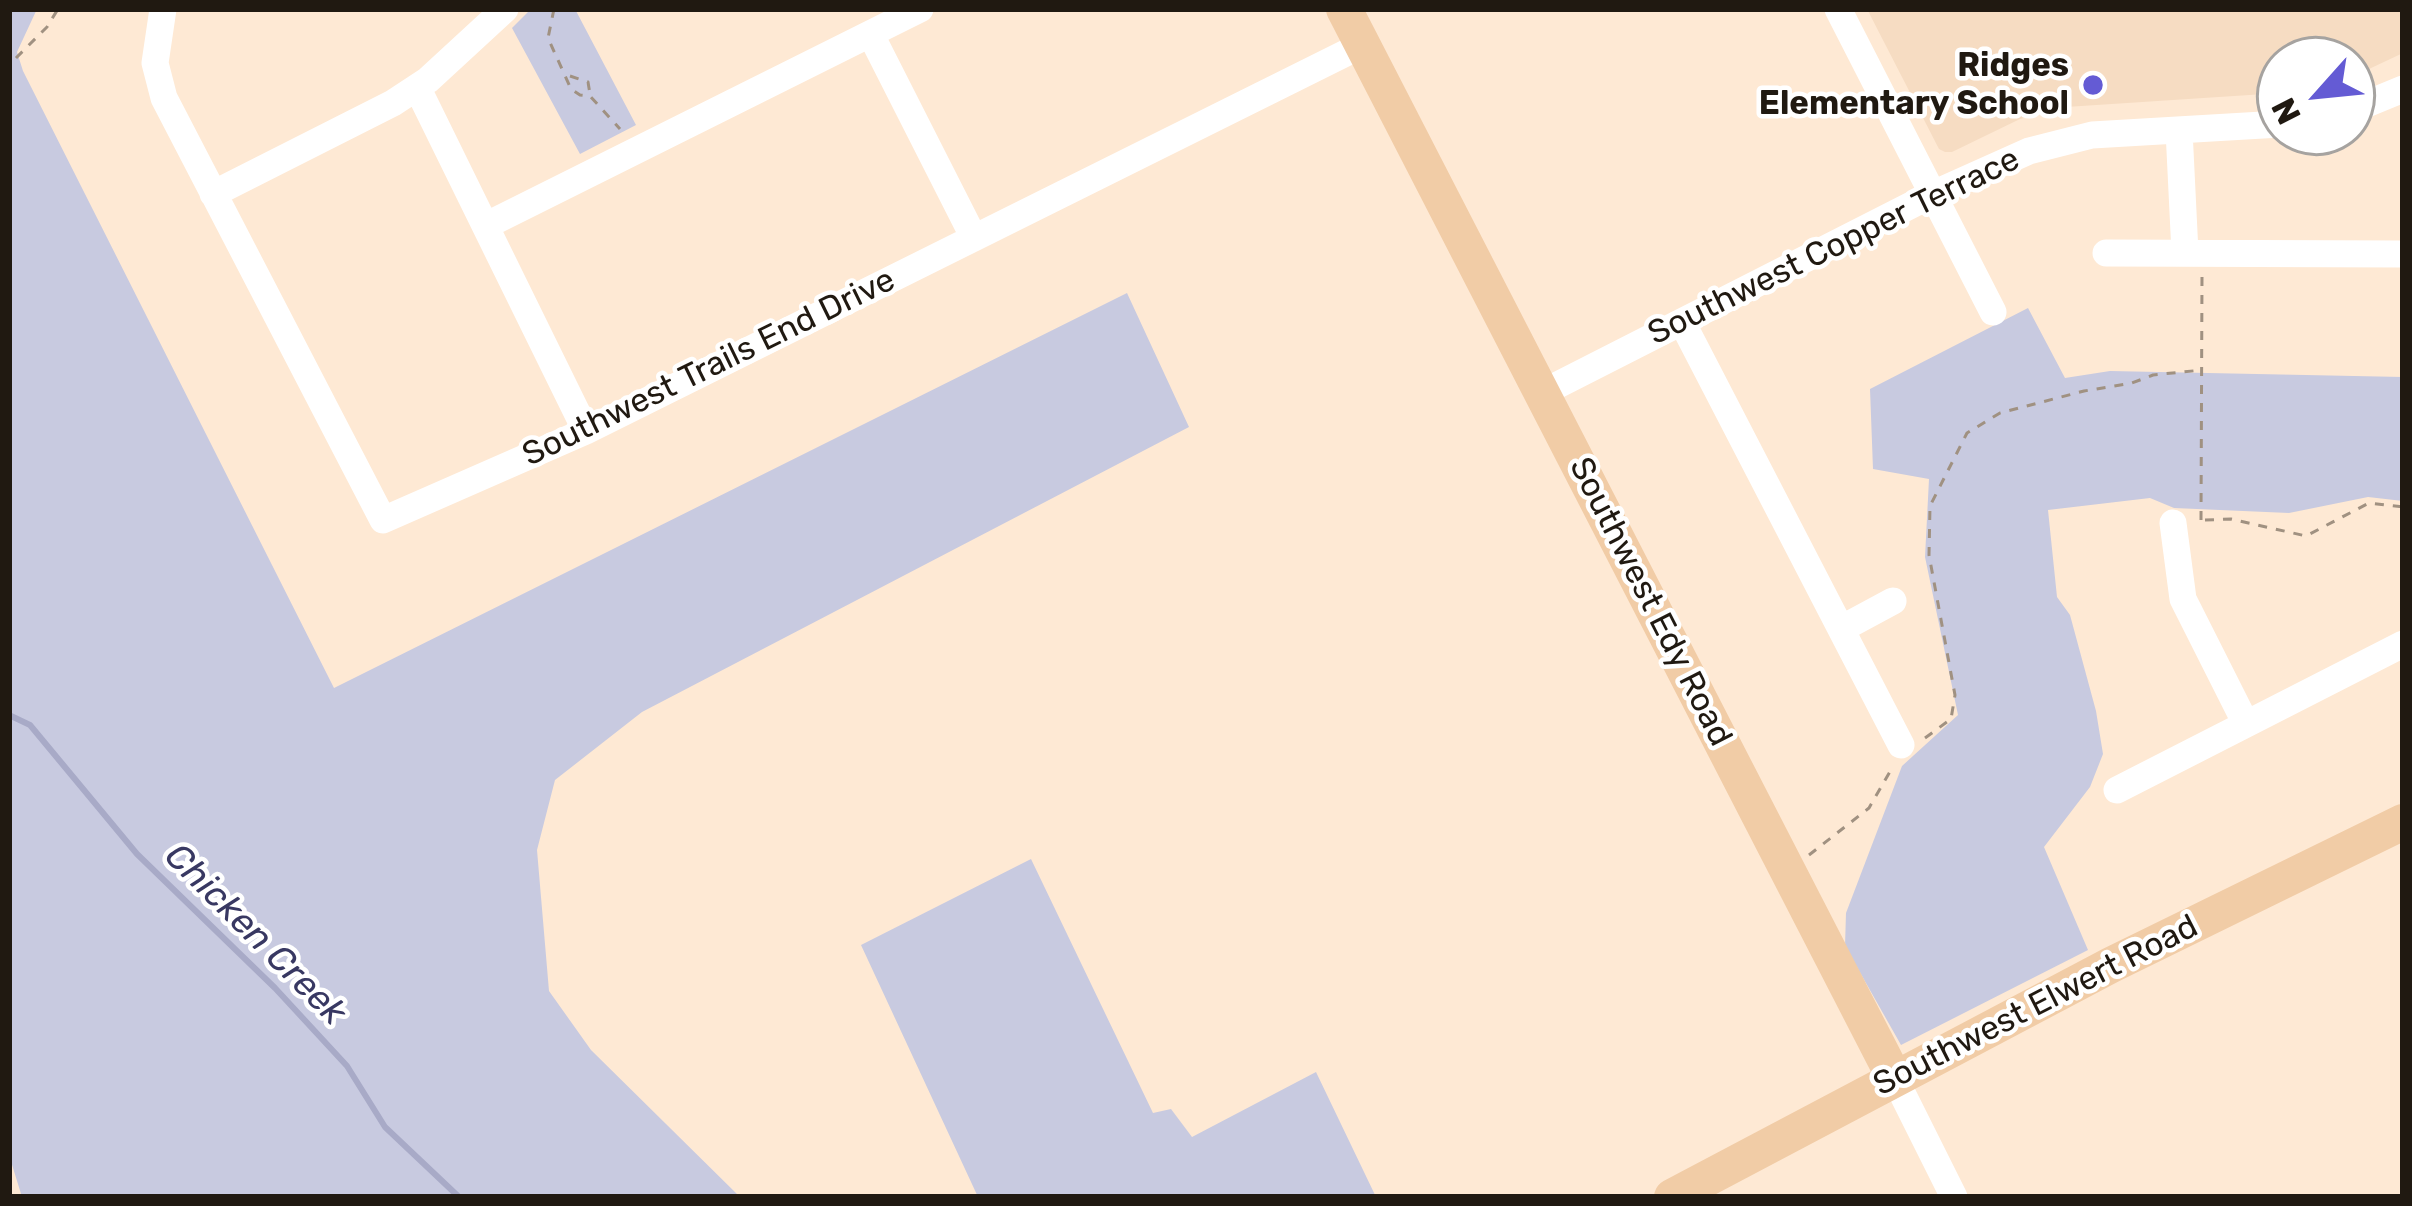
<!DOCTYPE html>
<html>
<head>
<meta charset="utf-8">
<style>
	body { margin:0 }
	#map { position:relative; width:2412px; height:1206px; overflow:hidden; background:#fee9d4; font-family:Rubik,sans-serif }
	canvas { display:block }
	.frame { position:absolute; inset:0; border:12px solid #201911; pointer-events:none }
	.north { position:absolute; left:2256px; top:36px; width:120px; height:120px; box-sizing:border-box; background:#fff; border:3px solid #a6a3a0; border-radius:50%; rotate:243deg; font-size:33px; font-weight:700; line-height:48px; text-align:center; color:#201911 }
	.north::after { content:''; display:block; margin:auto; width:42px; height:54px; background:#645bd4; clip-path:polygon(50% 0,100% 100%,50% 72%,0 100%) }
</style>
</head>
<body>
<div id="map">
<canvas width="2412" height="1206"></canvas>
<div class="frame"></div>
<div class="north">N</div>
</div>
<script>
const ctx = document.querySelector('canvas').getContext('2d');
ctx.lineJoin = 'round';
function fill(path, color) {
  ctx.fillStyle = color;
  ctx.fill(path, 'evenodd');
}
function toPath(rows) {
  const path = new Path2D();
  for (const r of rows) {
    path.moveTo(r[0], r[1]);
    for (let i = 2; i < r.length; i += 2) path.lineTo(r[i], r[i + 1]);
  }
  return path;
}
function trace(path, color, width, dash) {
  ctx.strokeStyle = color;
  ctx.lineWidth = width;
  ctx.lineCap = dash ? 'butt' : 'round';
  ctx.setLineDash(dash || []);
  ctx.stroke(path);
}
function write(font, color, halo, rows, align = 'center') {
  ctx.font = font + ' Rubik,sans-serif';
  ctx.lineWidth = 9;
  ctx.setLineDash([]);
  ctx.textBaseline = 'middle';
  ctx.strokeStyle = halo;
  ctx.fillStyle = color;
  for (const [text, x, y, turn = 0] of rows) {
    ctx.save();
    ctx.translate(x, y);
    ctx.rotate((+turn || 0) * Math.PI / 180);
    ctx.textAlign = isNaN(turn) ? turn : align;
    if (halo) ctx.strokeText(text, 0, 0);
    ctx.fillText(text, 0, 0);
    ctx.restore();
  }
}
fill(toPath([
	[1867,9,2403,9,2403,53,2352,77,2352,60,2280,60,2280,93,2066,107,2020,119,1952,152,1945,152,1939,149]
]), '#f6dcc2');
fill(toPath([
	[9,9,37,9,17,52,23,71,334,688,1127,293,1189,427,642,712,555,780,537,850,549,991,591,1050,740,1197,22,1197,9,1155],
	[531,9,575,9,636,125,580,154,512,28],
	[2028,308,2065,378,2110,371,2403,377,2403,501,2368,497,2289,513,2174,508,2150,498,2048,510,2057,597,2070,615,2096,711,2103,754,2090,787,2044,847,2088,950,1901,1045,1845,946,1846,913,1902,766,1958,715,1925,557,1929,479,1873,469,1870,389],
	[1031,859,1153,1113,1171,1109,1192,1137,1316,1072,1376,1197,978,1197,861,945]
]), '#c8cae0');
trace(toPath([
	[9,715,30,725,137,854,275,988,347,1066,385,1127,459,1197]
]), '#a8aac7', 6);
trace(toPath([
	[554,9,548,38,571,89,580,95,590,96,620,129],
	[16,58,47,27,58,9],
	[570,76,588,82,590,94],
	[2201,520,2202,276],
	[2205,520,2231,519,2306,536,2369,503,2403,507],
	[1925,738,1951,719,1955,695,1929,555,1930,506,1967,433,2000,413,2084,391,2132,383,2153,375,2202,370],
	[1809,855,1869,808,1892,768]
]), '#a09181', 3, [9, 9]);
trace(toPath([
	[163,9,155,63,164,98,383,520,586,431,1362,45],
	[1838,9,1993,312],
	[871,35,974,238],
	[417,87,586,431],
	[2352,110,2403,89],
	[2179,130,2185,253],
	[213,194,393,103,428,80,505,9],
	[487,225,920,9],
	[2106,253,2403,254],
	[1682,322,1901,745],
	[1542,393,1933,194,2029,151,2092,135,2280,124],
	[2173,523,2183,599,2246,724],
	[1841,629,1893,601],
	[2117,790,2403,644],
	[1895,1079,1954,1197]
]), '#fff', 27);
trace(toPath([
	[1344,9,1895,1079],
	[1672,1197,2111,965,2403,822]
]), '#f1cca6', 36);
for (const [x, y, r, color] of [
	[2093,85,12,"#645bd4"]
]) {
  const dot = new Path2D();
  dot.arc(x, y, r, 0, 2 * Math.PI);
  ctx.fillStyle = color;
  ctx.fill(dot);
  trace(dot, '#fff', 4.5);
}
write('bold 33px', '#201911', '#fff', [
	["Ridges",2069,66],
	["Elementary School",2069,104]
], 'right');
write('33px', '#201911', '#fff', [
	["Southwest Copper Terrace",1834,247,-26],
	["Southwest Trails End Drive",709,368,-26],
	["Southwest Edy Road",1650,602,63],
	["Southwest Elwert Road",2036,1006,-27]
]);
write('italic 36px', '#383862', '#fff', [
	["Chicken Creek",255,935,45]
]);
</script>
</body>
</html>
